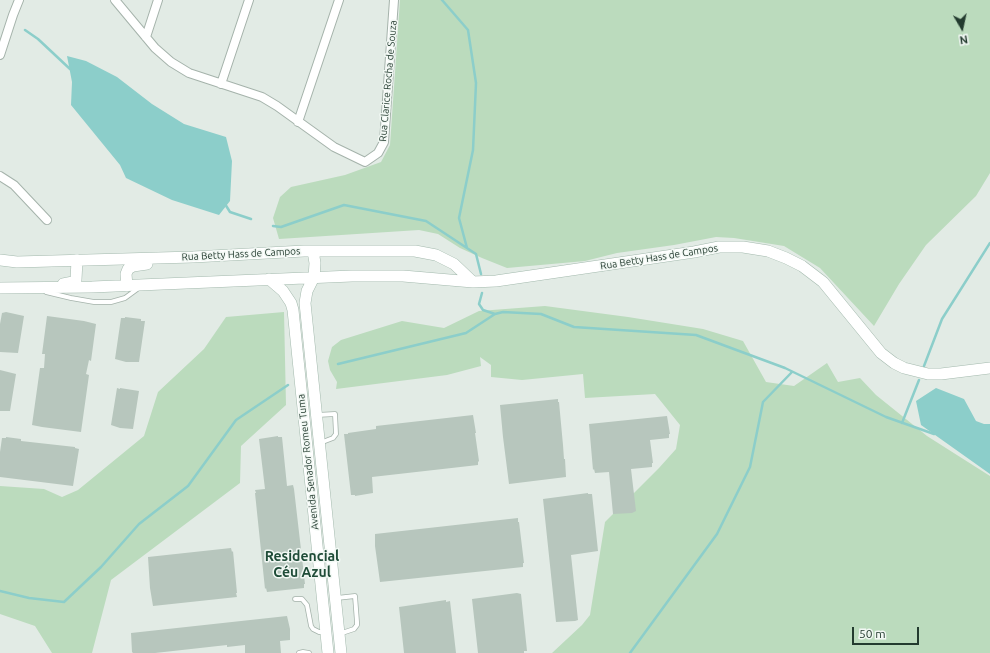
<!DOCTYPE html>
<html>
<head>
<meta charset="utf-8">
<style>
	body { margin:0 }
	#map { position:relative; width:990px; height:653px; overflow:hidden; background:#e2ebe5; font-family:Ubuntu,sans-serif }
	canvas { display:block }
	.north { position:absolute; left:942px; top:8px; width:40px; height:40px; -webkit-text-stroke:3px #f2f8f4; paint-order:stroke; rotate:171deg; font-size:11px; font-weight:700; line-height:16px; text-align:center; color:#233b2f }
	.north::after { content:''; display:block; margin:auto; width:14px; height:18px; background:#233b2f; clip-path:polygon(50% 0,100% 100%,50% 72%,0 100%) }
	.scale { position:absolute; left:852px; top:627px; width:67px; height:18px; box-sizing:border-box; border:2px solid #233b2f; border-top:0; padding-left:5px; font-size:12px; line-height:14px; white-space:nowrap; color:#233b2f; -webkit-text-stroke:3px #f2f8f4; paint-order:stroke }
</style>
</head>
<body>
<div id="map">
<canvas width="990" height="653"></canvas>
<div class="north">N</div>
<div class="scale">50 m</div>
</div>
<script>
const ctx = document.querySelector('canvas').getContext('2d');
ctx.lineJoin = 'round';
function fill(path, color) {
  ctx.fillStyle = color;
  ctx.fill(path, 'evenodd');
}
function toPath(rows) {
  const path = new Path2D();
  for (const r of rows) {
    path.moveTo(r[0], r[1]);
    for (let i = 2; i < r.length; i += 2) path.lineTo(r[i], r[i + 1]);
  }
  return path;
}
function trace(path, color, width, dash) {
  ctx.strokeStyle = color;
  ctx.lineWidth = width;
  ctx.lineCap = dash ? 'butt' : 'round';
  ctx.setLineDash(dash || []);
  ctx.stroke(path);
}
function write(font, color, halo, rows, align = 'center') {
  ctx.font = font + ' Ubuntu,sans-serif';
  ctx.lineWidth = 3;
  ctx.setLineDash([]);
  ctx.textBaseline = 'middle';
  ctx.strokeStyle = halo;
  ctx.fillStyle = color;
  for (const [text, x, y, turn = 0] of rows) {
    ctx.save();
    ctx.translate(x, y);
    ctx.rotate((+turn || 0) * Math.PI / 180);
    ctx.textAlign = isNaN(turn) ? turn : align;
    if (halo) ctx.strokeText(text, 0, 0);
    ctx.fillText(text, 0, 0);
    ctx.restore();
  }
}
fill(toPath([
	[400,0,990,0,990,173,976,196,926,245,899,284,874,326,820,268,784,246,734,238,716,237,674,245,617,253,585,261,507,268,482,258,460,248,438,234,419,230,279,239,273,218,280,197,291,187,345,175,381,162,390,145],
	[545,306,628,317,703,329,743,341,766,382,794,386,827,363,838,382,860,378,876,395,927,436,990,476,990,653,552,653,582,625,590,615,605,522,659,468,676,449,680,425,655,394,585,398,583,374,522,380,491,377,491,365,480,357,481,366,447,375,336,389,337,382,330,370,328,361,332,347,341,340,402,321,444,328,479,311],
	[284,312,286,405,241,446,240,483,111,580,92,653,52,653,35,626,0,614,0,486,44,489,62,497,78,490,144,436,158,392,204,349,226,317]
]), '#bbdbbd');
fill(toPath([
	[67,56,86,61,117,77,152,104,184,124,226,137,232,161,230,201,219,215,172,200,126,178,120,165,71,105,72,82],
	[936,388,964,399,976,421,984,424,990,424,990,474,921,425,916,401]
]), '#8cceca');
trace(toPath([
	[442,0,468,30,476,83,473,150,459,218,467,248],
	[25,30,38,39,70,69],
	[225,204,230,212,251,219],
	[273,226,281,227,344,205,426,221,476,254,481,274],
	[482,293,479,304,483,310,495,314,503,312,541,314,574,327,696,335,785,368,886,417,934,434],
	[338,364,466,333,495,314],
	[924,366,942,319,990,243],
	[902,423,919,380],
	[0,591,29,598,64,602,101,567,139,524,188,486,236,420,288,385],
	[630,653,717,534,750,467,763,402,792,372]
]), '#8cceca', 2.5);
fill(toPath([
	[6,312,24,316,18,353,0,352,0,324,2,313],
	[47,316,84,321,96,324,91,361,89,360,86,374,89,375,81,432,42,427,32,425,40,368,44,368,45,354,42,354],
	[125,317,141,319,141,321,145,321,139,362,126,362,115,359,121,318,125,318],
	[0,370,16,374,10,411,0,411],
	[117,388,120,389,120,388,139,391,133,429,120,428,111,425],
	[558,399,558,402,559,402,563,445,564,459,565,459,566,477,509,484,503,437,500,405],
	[473,415,476,433,475,433,479,461,478,462,478,465,372,477,373,493,355,496,355,495,351,495,344,434,348,434,348,433,376,429,376,426],
	[667,416,670,434,669,434,669,438,650,440,653,463,652,463,652,467,631,469,636,511,632,513,613,514,609,472,595,473,594,469,593,470,589,424],
	[278,436,278,437,282,437,287,486,293,485,294,489,305,584,304,584,304,588,267,592,266,588,265,589,255,493,256,493,255,490,265,489,259,439],
	[6,437,21,439,21,441,75,447,75,448,79,449,73,486,0,477,0,452,2,438,6,438],
	[588,493,588,494,592,494,598,551,571,555,578,620,575,621,556,622,543,499],
	[518,518,518,522,519,522,524,563,523,563,523,567,380,582,375,546,375,534],
	[231,548,232,552,233,551,237,593,236,593,237,597,153,606,150,588,148,557],
	[517,593,521,594,527,651,524,651,524,653,478,653,472,599],
	[446,600,446,602,450,601,456,653,404,653,399,607],
	[287,616,290,629,290,640,280,641,281,653,245,653,245,645,227,647,227,645,155,653,133,653,132,652,131,633]
]), '#b7c6bd');
const lane = toPath([
	[46,292,71,298,94,302,111,302,125,298,140,287],
	[317,415,335,414,336,434,333,438,320,443],
	[337,598,355,596,357,622,357,625,354,629,339,634],
	[295,599,302,599,307,605,311,626,313,629,319,632,326,632],
	[299,653,303,652,309,653]
]);
const street = toPath([
	[115,0,155,48,171,62,189,73,262,97,277,106,334,147,365,162,378,153,384,142,394,0],
	[146,37,158,0],
	[0,55,13,15,19,0],
	[221,84,249,0],
	[298,122,339,0],
	[0,176,14,185,47,220]
]);
const secondary = toPath([
	[313,251,315,263,314,277,307,291,305,303,341,653],
	[0,260,17,262,193,257,304,251,415,251,436,255,454,264,473,282],
	[269,279,283,291,291,303,293,310,328,653],
	[63,284,73,282,76,280,77,260],
	[127,286,126,274,128,269,133,266,147,264],
	[0,288,92,287,352,276,403,276,473,282,496,281,694,252,719,247,743,247,768,251,786,258,802,266,823,282,881,353,894,363,904,368,928,374,941,374,990,368]
]);
trace(lane, '#a5b3ab', 5.5);
trace(street, '#a5b3ab', 10);
trace(secondary, '#a3b9ad', 12);
trace(lane, '#fff', 4);
trace(street, '#fff', 8);
trace(secondary, '#fff', 11);
write('10px', '#233b2f', '#f2f8f4', [
	["Rua Clarice Rocha de Souza",388,81,-85],
	["Rua Betty Hass de Campos",241,254,-3],
	["Rua Betty Hass de Campos",659,257,-9],
	["Avenida Senador Romeu Tuma",308,462,-96]
]);
write('bold 14px', '#1f4c38', '#f2f8f4', [
	["Residencial",302,556],
	["Céu Azul",302,572]
]);
</script>
</body>
</html>
